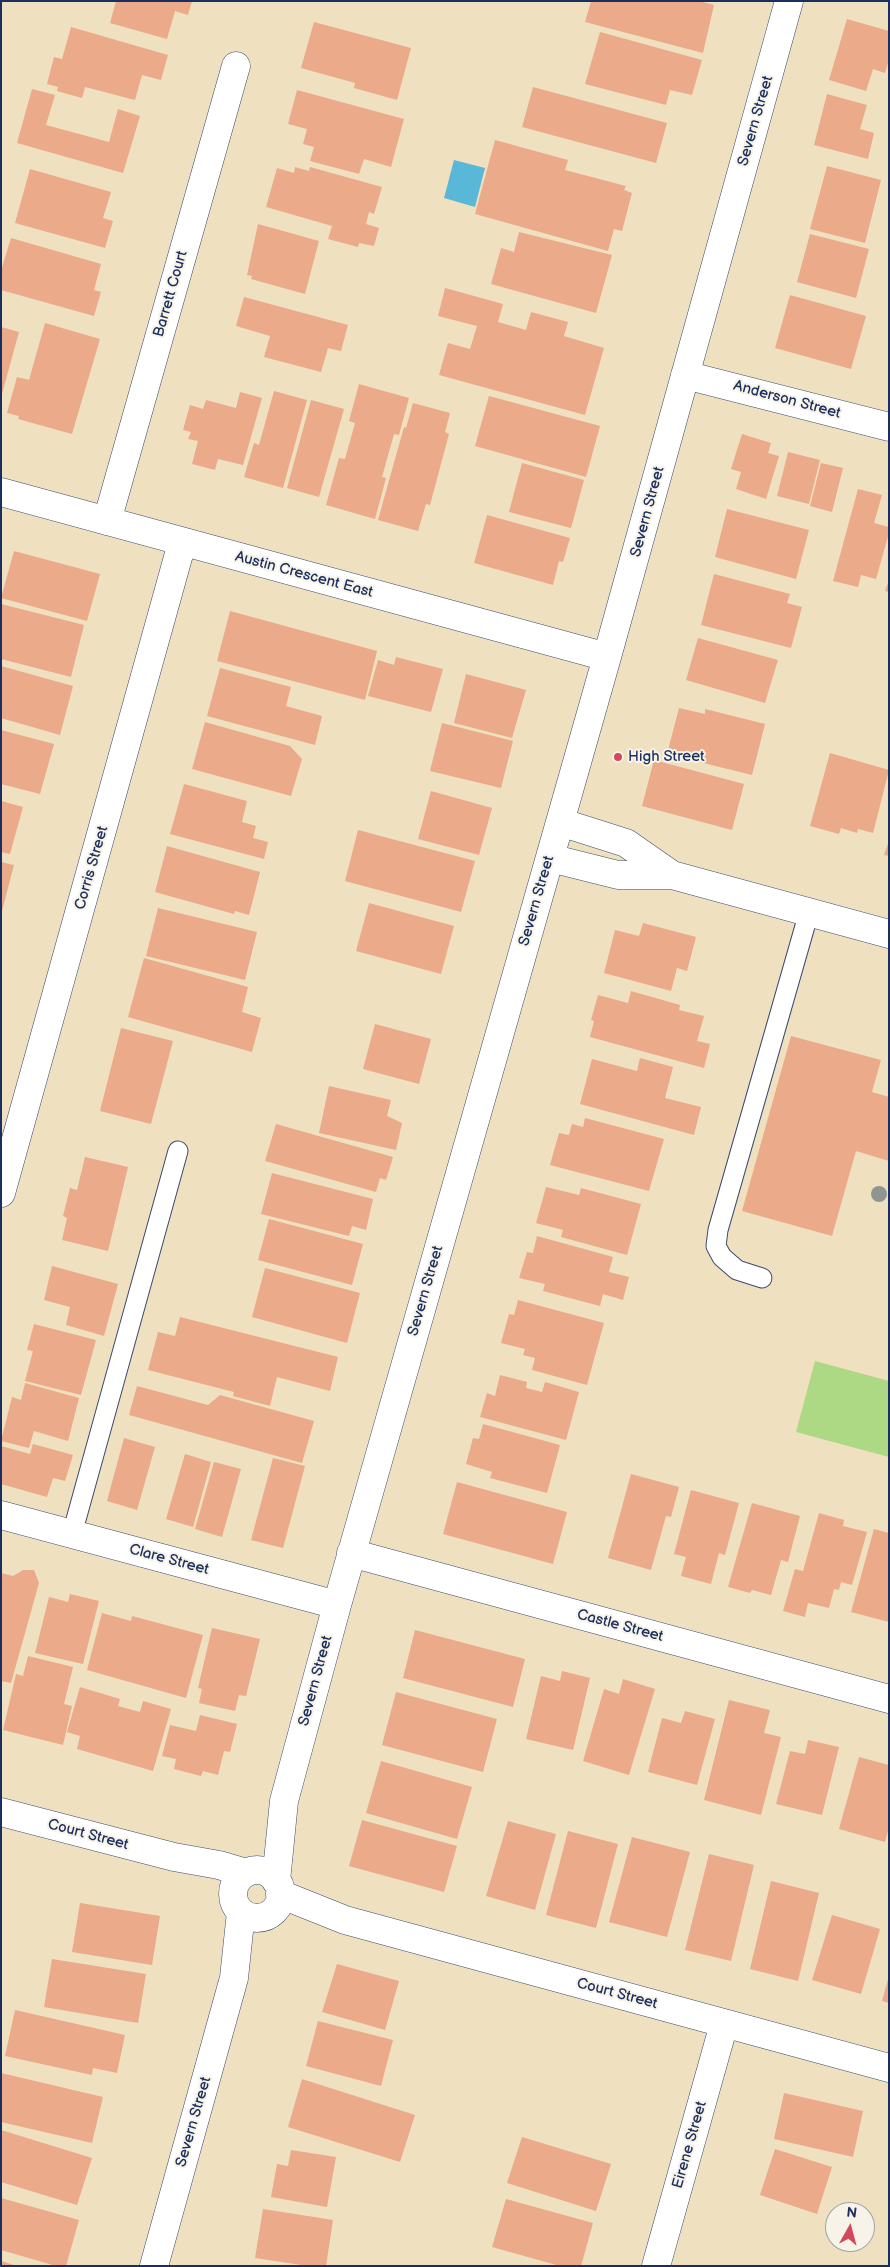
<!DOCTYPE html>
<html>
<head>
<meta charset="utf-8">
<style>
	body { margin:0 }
	#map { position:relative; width:890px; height:2267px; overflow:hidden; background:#efe0c0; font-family:"Balsamiq Sans",sans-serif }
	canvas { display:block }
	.frame { position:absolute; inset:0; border:2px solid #1b2f5e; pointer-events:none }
	.north { position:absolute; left:825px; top:2202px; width:50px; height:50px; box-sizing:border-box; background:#f7f3e8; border:1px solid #9fa5b1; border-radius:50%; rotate:7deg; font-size:14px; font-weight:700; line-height:20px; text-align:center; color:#1b2f5e }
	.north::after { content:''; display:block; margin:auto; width:18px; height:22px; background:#d1495b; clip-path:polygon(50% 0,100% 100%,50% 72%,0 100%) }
</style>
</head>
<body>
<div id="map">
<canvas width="890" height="2267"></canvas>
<div class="frame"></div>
<div class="north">N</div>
</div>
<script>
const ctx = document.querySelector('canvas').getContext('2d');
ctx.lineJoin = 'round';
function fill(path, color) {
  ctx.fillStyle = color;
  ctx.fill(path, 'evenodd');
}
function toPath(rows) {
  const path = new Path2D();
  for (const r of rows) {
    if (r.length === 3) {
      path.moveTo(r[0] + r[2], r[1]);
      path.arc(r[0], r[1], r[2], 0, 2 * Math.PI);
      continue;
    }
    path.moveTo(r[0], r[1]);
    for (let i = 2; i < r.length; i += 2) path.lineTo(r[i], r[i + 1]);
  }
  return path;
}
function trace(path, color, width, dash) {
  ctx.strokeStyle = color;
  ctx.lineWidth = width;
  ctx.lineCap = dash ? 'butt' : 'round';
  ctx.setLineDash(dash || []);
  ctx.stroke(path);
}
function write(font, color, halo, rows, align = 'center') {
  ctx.font = font + ' "Balsamiq Sans",sans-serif';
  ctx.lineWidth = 4;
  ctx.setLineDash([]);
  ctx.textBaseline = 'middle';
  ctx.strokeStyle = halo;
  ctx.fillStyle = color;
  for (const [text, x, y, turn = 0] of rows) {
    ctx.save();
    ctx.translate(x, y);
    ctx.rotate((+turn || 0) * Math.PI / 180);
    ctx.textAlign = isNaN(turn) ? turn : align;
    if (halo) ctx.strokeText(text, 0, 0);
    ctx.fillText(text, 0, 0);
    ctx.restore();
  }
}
fill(toPath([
	[815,1361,889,1381,889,1457,796,1432]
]), '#add884');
fill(toPath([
	[454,160,485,168,475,207,444,198]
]), '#59b8d8');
fill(toPath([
	[116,1,192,1,188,15,175,11,167,39,110,23],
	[591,1,699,1,714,5,703,53,585,22],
	[847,19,889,31,889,60,885,73,873,69,866,91,829,80],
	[314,22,411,48,397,100,354,88,355,83,301,68],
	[71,27,168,55,161,80,142,75,135,100,85,87,82,98,57,91,58,87,47,84,54,57,62,59],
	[600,32,702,60,692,95,670,90,666,105,585,84],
	[533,87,667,123,656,163,522,127],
	[32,89,55,95,46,125,109,142,118,109,140,116,123,173,17,143],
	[297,90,404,119,391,167,364,159,359,174,310,161,314,147,303,144,307,129,288,124],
	[827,94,867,105,860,129,874,133,868,159,814,145],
	[495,140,568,160,565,170,626,186,624,190,632,193,622,231,614,229,608,251,475,214],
	[827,166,881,180,865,243,810,229],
	[295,167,309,171,310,167,382,187,374,214,369,212,366,224,379,228,374,246,359,243,358,247,328,239,332,226,266,207,277,168,294,173],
	[30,169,111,192,103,218,113,221,105,248,15,223],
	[258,224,319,241,305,294,251,279,252,276,247,275],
	[519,232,612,255,596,313,491,284,501,248,514,252],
	[810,234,869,249,856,298,797,282],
	[11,238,101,264,94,290,101,292,94,316,1,290,1,271],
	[445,288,503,304,498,322,526,330,531,312,568,322,564,336,604,348,585,415,439,375,448,343,470,349,477,326,438,316],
	[790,295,866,316,851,369,775,348],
	[244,297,348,325,341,351,328,348,321,372,264,357,270,336,236,326],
	[45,323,100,339,72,434,18,419,19,416,7,413,17,377,29,380],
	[1,327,19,332,2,394,1,394],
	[359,384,409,398,399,435,394,434,382,477,386,478,375,519,326,505,339,458,345,459,355,423,349,421],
	[274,391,307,400,283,488,244,477,254,443,259,445],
	[240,392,262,398,243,465,218,459,215,470,192,464,198,441,188,439,191,432,183,430,190,405,203,409,206,400,236,408],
	[489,396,600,426,586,477,475,446],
	[311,400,344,409,319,497,287,488],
	[413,403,450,413,445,432,449,434,430,505,426,504,418,531,378,520,404,427,406,428],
	[742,434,771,443,768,453,779,456,766,499,736,489,741,472,731,469],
	[788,452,820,460,809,504,777,496],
	[522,463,584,480,571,528,509,512],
	[821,463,843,468,832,512,810,506],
	[858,489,882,495,874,523,889,527,889,533,876,579,861,575,858,587,833,581],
	[727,509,809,530,796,579,715,557],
	[487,515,570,538,563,562,559,561,553,585,474,563],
	[14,551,100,574,87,621,1,598],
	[714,574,790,594,787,603,802,607,791,648,701,625],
	[889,580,889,592,885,591],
	[1,604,84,625,71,677,1,659],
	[230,611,377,651,365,700,217,661],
	[698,638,778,660,765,703,686,680],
	[396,657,443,669,431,712,368,696,378,660,394,665],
	[1,666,73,686,60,735,1,718],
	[220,668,291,687,286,706,322,716,315,745,207,716],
	[466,674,526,690,512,738,454,723],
	[679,708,705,714,705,709,765,724,752,775,667,754],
	[205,722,290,746,302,759,291,796,192,769],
	[442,723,513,741,501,788,430,771],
	[1,730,54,744,40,794,1,784],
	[830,753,889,770,873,833,858,829,857,833,841,828,839,834,810,826],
	[654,760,744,784,732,830,642,806],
	[184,784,247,801,242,822,256,826,253,838,268,842,264,859,170,834],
	[431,791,492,808,479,855,418,839],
	[1,801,23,807,10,854,1,852],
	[358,830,475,861,461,912,345,881],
	[889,841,889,856,884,855],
	[167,846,260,872,249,915,235,911,234,914,155,892],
	[1,862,14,865,2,911,1,911],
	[369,903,454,926,441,974,356,951],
	[158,908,257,932,245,980,146,956],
	[643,923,696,937,687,971,677,968,671,991,604,973,615,930,639,936],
	[144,958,248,987,242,1012,261,1018,252,1052,128,1017],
	[631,991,680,1005,679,1010,704,1016,697,1041,710,1044,704,1068,590,1037,594,1021,591,1020,598,995,628,1003],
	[375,1024,431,1039,419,1084,363,1069],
	[121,1028,173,1041,151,1124,100,1111],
	[791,1036,881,1060,872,1092,889,1097,889,1161,856,1151,832,1236,742,1211],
	[640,1058,673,1067,665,1098,701,1107,694,1135,580,1104,592,1059,637,1071],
	[329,1086,391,1100,387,1116,402,1123,396,1150,319,1133],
	[585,1118,664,1139,649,1191,550,1165,559,1133,569,1135,572,1124,583,1127],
	[276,1124,393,1157,386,1180,380,1178,376,1192,265,1161],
	[85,1157,128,1167,108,1251,62,1240,67,1218,63,1216,70,1188,77,1190],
	[272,1173,373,1199,366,1230,352,1226,349,1236,261,1214],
	[546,1187,579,1195,581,1188,641,1204,627,1255,561,1237,563,1230,536,1223],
	[269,1219,363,1244,352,1285,258,1260],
	[537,1236,613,1257,609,1272,629,1277,623,1300,603,1294,600,1306,543,1291,545,1284,519,1278,527,1252,533,1253],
	[52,1266,118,1284,104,1336,66,1325,70,1307,44,1300],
	[265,1268,360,1293,347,1343,252,1317],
	[518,1300,604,1323,587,1385,532,1370,535,1358,523,1355,525,1349,501,1343,509,1314,514,1315],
	[180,1317,338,1357,330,1391,277,1377,270,1406,233,1396,234,1392,148,1370,158,1332,175,1336],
	[34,1324,96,1340,81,1395,25,1381,33,1351,27,1350],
	[500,1375,527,1382,526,1388,542,1392,545,1382,579,1392,566,1440,480,1417,487,1393,495,1396],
	[25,1383,79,1398,68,1441,34,1431,29,1448,1,1441,12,1397,21,1400],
	[137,1386,208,1405,220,1395,314,1421,302,1463,129,1415],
	[483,1424,560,1445,547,1493,490,1478,492,1472,466,1464,473,1438,479,1439],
	[124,1438,155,1447,137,1510,107,1501],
	[33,1444,73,1455,65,1481,53,1478,47,1497,1,1484,1,1446,30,1454],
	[185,1454,211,1462,193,1527,166,1519],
	[273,1458,305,1466,283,1548,251,1540],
	[214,1462,241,1469,222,1537,195,1529],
	[631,1474,679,1487,671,1517,666,1516,651,1570,608,1558],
	[457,1482,567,1512,553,1564,443,1534],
	[691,1490,739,1503,725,1555,719,1553,711,1584,681,1576,686,1557,674,1554],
	[752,1503,800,1516,788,1562,781,1560,771,1595,752,1590,750,1593,728,1587],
	[819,1513,844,1520,843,1526,867,1532,852,1585,841,1582,839,1590,834,1589,829,1608,808,1603,805,1617,783,1611,795,1569,803,1571],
	[874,1529,889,1533,889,1622,851,1612],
	[23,1570,34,1570,39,1583,11,1683,1,1681,1,1573,13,1576],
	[70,1594,99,1601,83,1664,35,1653,49,1597,68,1602],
	[102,1613,131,1621,132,1616,203,1635,186,1698,87,1670],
	[212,1628,260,1639,246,1696,239,1695,235,1711,199,1703,202,1689,198,1688],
	[415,1630,525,1659,513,1707,403,1678],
	[28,1656,73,1667,64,1704,72,1706,63,1745,3,1730,16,1674,23,1676],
	[562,1671,590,1678,573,1750,526,1739,541,1676,560,1681],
	[623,1679,655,1689,629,1775,583,1761,604,1689,619,1694],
	[80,1687,120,1699,118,1706,140,1712,143,1701,171,1709,153,1771,77,1749,80,1736,67,1732],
	[396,1692,497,1719,483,1772,382,1745],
	[729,1700,770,1710,764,1733,781,1737,761,1815,704,1800],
	[685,1711,715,1719,697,1785,648,1772,662,1718,681,1723],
	[200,1715,237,1724,230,1752,224,1751,218,1775,203,1771,201,1776,174,1769,176,1759,162,1756,170,1725,196,1731],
	[808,1740,839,1747,822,1815,776,1804,790,1751,805,1754],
	[859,1757,889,1765,889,1827,885,1842,839,1829],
	[381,1761,472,1787,457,1839,366,1813],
	[362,1820,457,1846,444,1892,349,1866],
	[508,1821,556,1834,535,1910,486,1896],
	[568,1831,618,1844,596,1928,546,1915],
	[632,1837,690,1852,667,1937,609,1922],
	[709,1854,754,1865,731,1961,685,1950],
	[771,1881,819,1893,798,1981,750,1969],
	[80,1903,160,1916,152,1965,72,1952],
	[832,1915,880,1929,861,1994,812,1980],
	[52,1959,146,1974,138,2023,44,2007],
	[337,1964,399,1981,385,2030,322,2012],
	[889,1976,889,2003,882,2001],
	[15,2010,125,2035,117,2073,93,2068,92,2075,5,2056],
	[318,2021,393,2040,381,2086,306,2066],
	[1,2073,103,2097,92,2143,1,2122],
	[302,2079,415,2115,400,2162,288,2127],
	[784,2093,863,2111,853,2157,774,2139],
	[1,2130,92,2158,77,2205,1,2182],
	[522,2137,611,2164,596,2211,507,2183],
	[775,2149,832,2167,817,2214,760,2195],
	[291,2150,336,2157,327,2207,271,2197,277,2164,288,2166],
	[1,2198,79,2220,66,2266,56,2266,1,2250],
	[506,2199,593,2223,581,2266,560,2266,492,2247],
	[263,2209,333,2220,326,2266,308,2266,255,2258],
	[1,2261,14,2265,14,2266,1,2266]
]), '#ebaa89');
const lane = toPath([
	[762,1278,737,1270,722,1257,716,1246,718,1230,809,912],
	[72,1534,178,1151]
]);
const street = toPath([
	[685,375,889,427],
	[1,492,607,657],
	[107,521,236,66],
	[560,822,626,843,672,875],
	[550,858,618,875,672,875,889,934],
	[1,1193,182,543],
	[1,1515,337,1605],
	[351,1553,889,1699],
	[1,1812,174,1857,219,1865,246,1873],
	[257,1894,24],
	[276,1881,284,1801,337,1605,607,657,789,1],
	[280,1894,345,1920,889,2068],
	[154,2266,234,1978,241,1912],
	[656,2266,724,2024]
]);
trace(lane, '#3b4a6d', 21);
trace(street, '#3b4a6d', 29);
trace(lane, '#fff', 19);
trace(street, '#fff', 28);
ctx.fillStyle = '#8f9690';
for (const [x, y] of [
	[879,1194]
]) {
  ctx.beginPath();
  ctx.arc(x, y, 8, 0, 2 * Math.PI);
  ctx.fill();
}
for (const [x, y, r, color] of [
	[618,757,5,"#d1495b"]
]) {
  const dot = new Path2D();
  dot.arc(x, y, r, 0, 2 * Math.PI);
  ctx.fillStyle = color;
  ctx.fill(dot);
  trace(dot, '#f7f3e8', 2);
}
write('15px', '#1b2f5e', '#f7f3e8', [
	["Severn Street",756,121,-74],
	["Barrett Court",171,294,-74],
	["Anderson Street",787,400,15],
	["Severn Street",648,512,-75],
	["Austin Crescent East",304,575,15],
	["Corris Street",92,868,-74],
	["Severn Street",537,901,-74],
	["Severn Street",426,1291,-74],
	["Clare Street",169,1560,15],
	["Castle Street",620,1626,15],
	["Severn Street",316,1681,-75],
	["Court Street",88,1835,15],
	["Court Street",617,1994,15],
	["Severn Street",194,2122,-74],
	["Eirene Street",690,2145,-74]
]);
write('15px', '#1b2f5e', '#f7f3e8', [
	["High Street",628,757]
], 'left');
</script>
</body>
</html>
